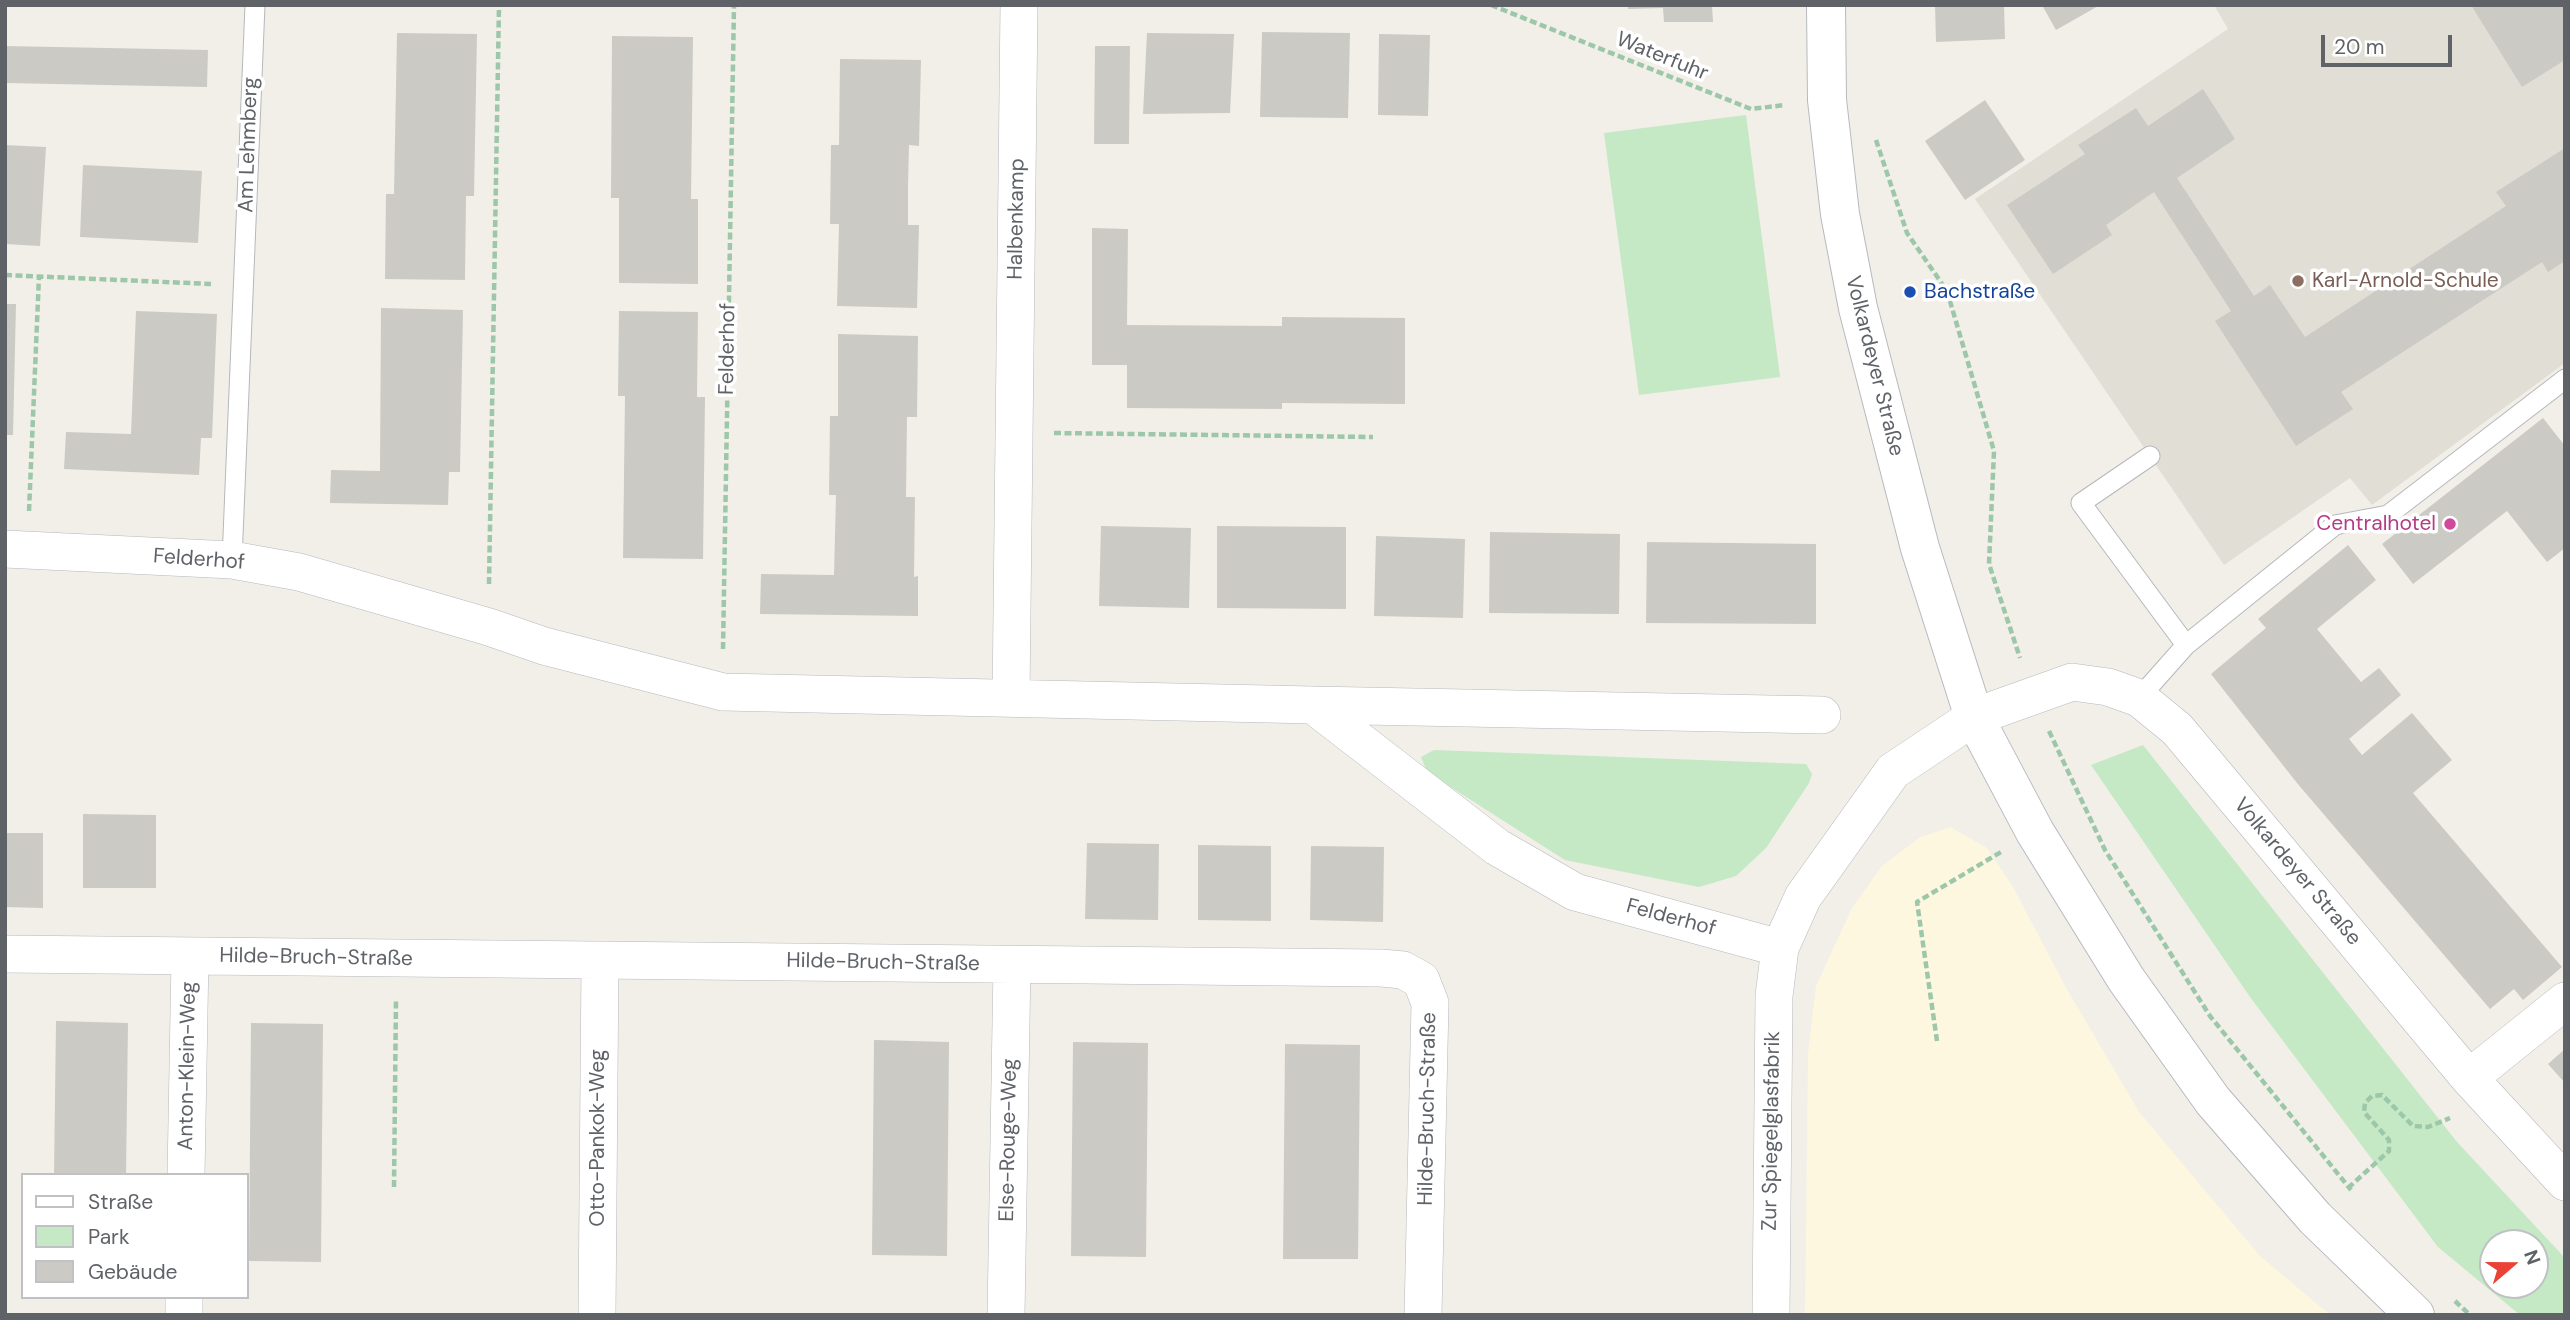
<!DOCTYPE html>
<html>
<head>
<meta charset="utf-8">
<style>
	body { margin:0 }
	#map { position:relative; width:2570px; height:1320px; overflow:hidden; background:#f1efe8; font-family:"DM Sans",sans-serif }
	canvas { display:block }
	.frame { position:absolute; inset:0; border:7px solid #5f6368; pointer-events:none }
	.legend { position:absolute; left:21px; top:1173px; width:228px; height:126px; box-sizing:border-box; background:#fff; border:2px solid #bfc1c3; margin:0; padding:9px 12px; list-style:none; font-size:21px; color:#5f6368 }
	.legend li { display:flex; align-items:center; gap:14px; height:35px }
	.legend b { width:35px; border:2px solid #bfc1c3 }
	.north { position:absolute; left:2479px; top:1229px; width:70px; height:70px; box-sizing:border-box; background:#fff; border:2px solid #bfc1c3; border-radius:50%; rotate:70deg; font-size:19px; font-weight:700; line-height:28px; text-align:center; color:#5f6368 }
	.north::after { content:''; display:block; margin:auto; width:24px; height:32px; background:#ea4335; clip-path:polygon(50% 0,100% 100%,50% 72%,0 100%) }
	.scale { position:absolute; left:2321px; top:35px; width:131px; height:32px; box-sizing:border-box; border:4px solid #5f6368; border-top:0; padding-left:9px; font-size:21px; line-height:24px; white-space:nowrap; color:#5f6368; -webkit-text-stroke:5px #fff; paint-order:stroke }
</style>
</head>
<body>
<div id="map">
<canvas width="2570" height="1320"></canvas>
<div class="frame"></div>
<ul class="legend">
<li><b style="height:9px;background:#fff"></b>Straße</li>
<li><b style="height:19px;background:#c5e8c5"></b>Park</li>
<li><b style="height:19px;background:#cccac5"></b>Gebäude</li>
</ul>
<div class="north">N</div>
<div class="scale">20 m</div>
</div>
<script>
const ctx = document.querySelector('canvas').getContext('2d');
ctx.lineJoin = 'round';
function fill(path, color) {
  ctx.fillStyle = color;
  ctx.fill(path, 'evenodd');
}
function toPath(rows) {
  const path = new Path2D();
  for (const r of rows) {
    path.moveTo(r[0], r[1]);
    for (let i = 2; i < r.length; i += 2) path.lineTo(r[i], r[i + 1]);
  }
  return path;
}
function trace(path, color, width, dash) {
  ctx.strokeStyle = color;
  ctx.lineWidth = width;
  ctx.lineCap = dash ? 'butt' : 'round';
  ctx.setLineDash(dash || []);
  ctx.stroke(path);
}
function write(font, color, halo, rows, align = 'center') {
  ctx.font = font + ' "DM Sans",sans-serif';
  ctx.lineWidth = 7;
  ctx.setLineDash([]);
  ctx.textBaseline = 'middle';
  ctx.strokeStyle = halo;
  ctx.fillStyle = color;
  for (const [text, x, y, turn = 0] of rows) {
    ctx.save();
    ctx.translate(x, y);
    ctx.rotate((+turn || 0) * Math.PI / 180);
    ctx.textAlign = isNaN(turn) ? turn : align;
    if (halo) ctx.strokeText(text, 0, 0);
    ctx.fillText(text, 0, 0);
    ctx.restore();
  }
}
fill(toPath([
	[1950,827,1987,848,2013,887,2065,986,2139,1112,2260,1256,2330,1315,1805,1315,1808,1054,1816,986,1852,908,1882,866,1919,838]
]), '#fef7e0');
fill(toPath([
	[2214,5,2565,5,2565,363,2372,505,2350,478,2224,565,1975,199,2228,29]
]), '#e1ded6');
fill(toPath([
	[1746,115,1780,377,1639,395,1604,133],
	[2143,745,2457,1142,2565,1258,2565,1315,2520,1315,2438,1247,2250,997,2091,765],
	[2493,1243,2535,1243,2535,1285,2493,1285],
	[1434,750,1806,764,1812,774,1809,783,1766,848,1736,876,1699,887,1565,860,1427,772,1421,757]
]), '#c5e8c5');
fill(toPath([
	[1628,5,1712,5,1713,22,1664,22,1663,8,1628,9],
	[1935,5,2004,5,2005,39,1936,42],
	[2042,5,2100,5,2056,30],
	[2471,5,2565,5,2565,60,2522,87],
	[1262,32,1350,33,1348,118,1260,117],
	[397,33,477,34,474,196,466,196,465,280,385,279,386,194,394,194],
	[1147,33,1234,34,1230,113,1143,114],
	[1379,34,1430,35,1428,116,1378,115],
	[612,36,693,37,691,199,698,199,698,284,619,283,619,198,611,198],
	[5,46,208,50,207,87,5,83],
	[1095,46,1130,46,1129,144,1094,144],
	[840,59,921,60,919,146,909,145,908,185,908,225,919,225,917,308,837,306,839,224,830,224,831,145,839,145],
	[2203,89,2235,139,2177,178,2254,296,2270,285,2305,337,2506,206,2496,192,2565,148,2565,261,2548,272,2542,262,2341,392,2353,409,2296,446,2215,321,2231,311,2154,192,2106,225,2112,235,2053,274,2007,205,2085,154,2078,145,2136,108,2148,126],
	[1985,100,2025,160,1965,200,1925,141],
	[5,145,46,147,40,246,5,244],
	[83,165,202,171,198,243,80,237],
	[1092,228,1128,229,1127,325,1282,326,1282,317,1405,318,1405,404,1282,403,1282,409,1127,408,1127,365,1092,365],
	[5,304,16,304,13,435,5,435],
	[381,308,463,310,460,472,449,472,448,505,330,503,331,470,380,471],
	[136,311,217,314,212,438,201,438,199,475,64,469,66,432,131,434],
	[619,311,698,312,697,397,705,397,703,559,623,558,625,396,618,396],
	[838,334,918,336,917,417,907,417,906,497,915,497,914,577,918,576,918,616,760,614,761,574,834,575,836,495,829,495,830,416,838,416],
	[2543,418,2565,446,2565,548,2547,562,2507,511,2413,584,2382,544],
	[1101,526,1191,528,1189,608,1099,606],
	[1217,526,1346,527,1346,609,1217,608],
	[1490,532,1620,534,1619,614,1489,613],
	[1376,536,1465,539,1463,618,1374,616],
	[1647,542,1816,544,1816,624,1646,623],
	[2348,545,2376,580,2317,629,2361,682,2379,668,2401,695,2349,739,2362,755,2412,713,2452,760,2413,793,2562,967,2523,1000,2514,989,2490,1009,2297,783,2211,674,2266,628,2258,619],
	[83,814,156,815,156,888,83,888],
	[5,833,43,833,43,908,5,907],
	[1087,843,1159,844,1158,920,1085,919],
	[1198,845,1271,846,1271,921,1198,920],
	[1311,846,1384,847,1383,922,1310,920],
	[56,1021,128,1023,126,1175,54,1175],
	[251,1023,323,1024,321,1262,249,1261],
	[874,1040,949,1042,947,1256,872,1255],
	[1073,1042,1148,1043,1146,1257,1071,1256],
	[1285,1044,1360,1045,1358,1259,1283,1259],
	[2565,1049,2565,1083,2548,1064]
]), '#cccac5');
const lane = toPath([
	[232,560,255,5],
	[2186,645,2335,525,2388,515,2565,379],
	[2139,698,2186,645,2081,503,2150,456]
]);
const street = toPath([
	[5,549,232,560,299,572,489,627,544,646,723,692,1313,705,1497,847,1575,892,1780,948],
	[1011,698,1019,5],
	[1313,705,1822,715],
	[5,954,1381,968,1403,970,1421,980,1430,1003,1423,1315],
	[2469,1078,2565,1001],
	[186,1175,190,957],
	[184,1315,184,1297],
	[597,1315,600,961],
	[1006,1315,1012,965],
	[1771,1315,1774,996,1780,948,1803,897,1893,771,1974,717,2072,682,2108,687,2139,698,2177,729,2469,1078,2565,1182]
]);
const secondary = toPath([
	[1826,5,1827,100,1840,214,1858,308,1920,548,1974,717,2035,832,2126,979,2213,1101,2315,1218,2415,1315]
]);
trace(lane, '#b5b8bc', 21);
trace(street, '#b5b8bc', 38);
trace(secondary, '#b6babf', 40);
trace(toPath([
	[1491,5,1751,109,1785,105],
	[1876,140,1907,233,1947,291,1994,451,1989,564,2020,658],
	[5,275,211,284],
	[1054,433,1373,437],
	[29,511,39,276],
	[489,584,499,5],
	[723,649,734,5],
	[2049,731,2105,850,2210,1016,2351,1190],
	[1937,1041,1917,902,2001,852],
	[394,1187,396,999],
	[2348,1188,2389,1151,2389,1140,2364,1112,2365,1103,2372,1096,2382,1095,2413,1126,2428,1127,2450,1118],
	[2455,1301,2470,1315]
]), '#9cc7a9', 4.5, [7, 3.5]);
trace(lane, '#fff', 19);
trace(street, '#fff', 37);
trace(secondary, '#fff', 38);
for (const [x, y, r, color] of [
	[2298,281,7,"#8d6e63"],
	[1910,292,7,"#1a4fb4"],
	[2450,524,7,"#d1479c"]
]) {
  const dot = new Path2D();
  dot.arc(x, y, r, 0, 2 * Math.PI);
  ctx.fillStyle = color;
  ctx.fill(dot);
  trace(dot, '#fff', 2.5);
}
write('21px', '#5f6368', '#fff', [
	["Waterfuhr",1662,57,22],
	["Am Lehmberg",249,145,-88],
	["Halbenkamp",1017,219,-89],
	["Felderhof",728,349,-89],
	["Volkardeyer Straße",1874,366,76],
	["Felderhof",199,560,4],
	["Volkardeyer Straße",2297,872,50],
	["Felderhof",1671,918,15],
	["Hilde-Bruch-Straße",316,958,1],
	["Hilde-Bruch-Straße",883,963,1],
	["Anton-Klein-Weg",188,1066,-89],
	["Hilde-Bruch-Straße",1428,1109,-89],
	["Zur Spiegelglasfabrik",1772,1131,-89],
	["Otto-Pankok-Weg",598,1138,-90],
	["Else-Rouge-Weg",1009,1140,-89]
]);
write('21px', '#785e54', '#fff', [
	["Karl-Arnold-Schule",2312,281]
], 'left');
write('21px', '#164399', '#fff', [
	["Bachstraße",1924,292]
], 'left');
write('21px', '#b23c85', '#fff', [
	["Centralhotel",2436,524]
], 'right');
</script>
</body>
</html>
